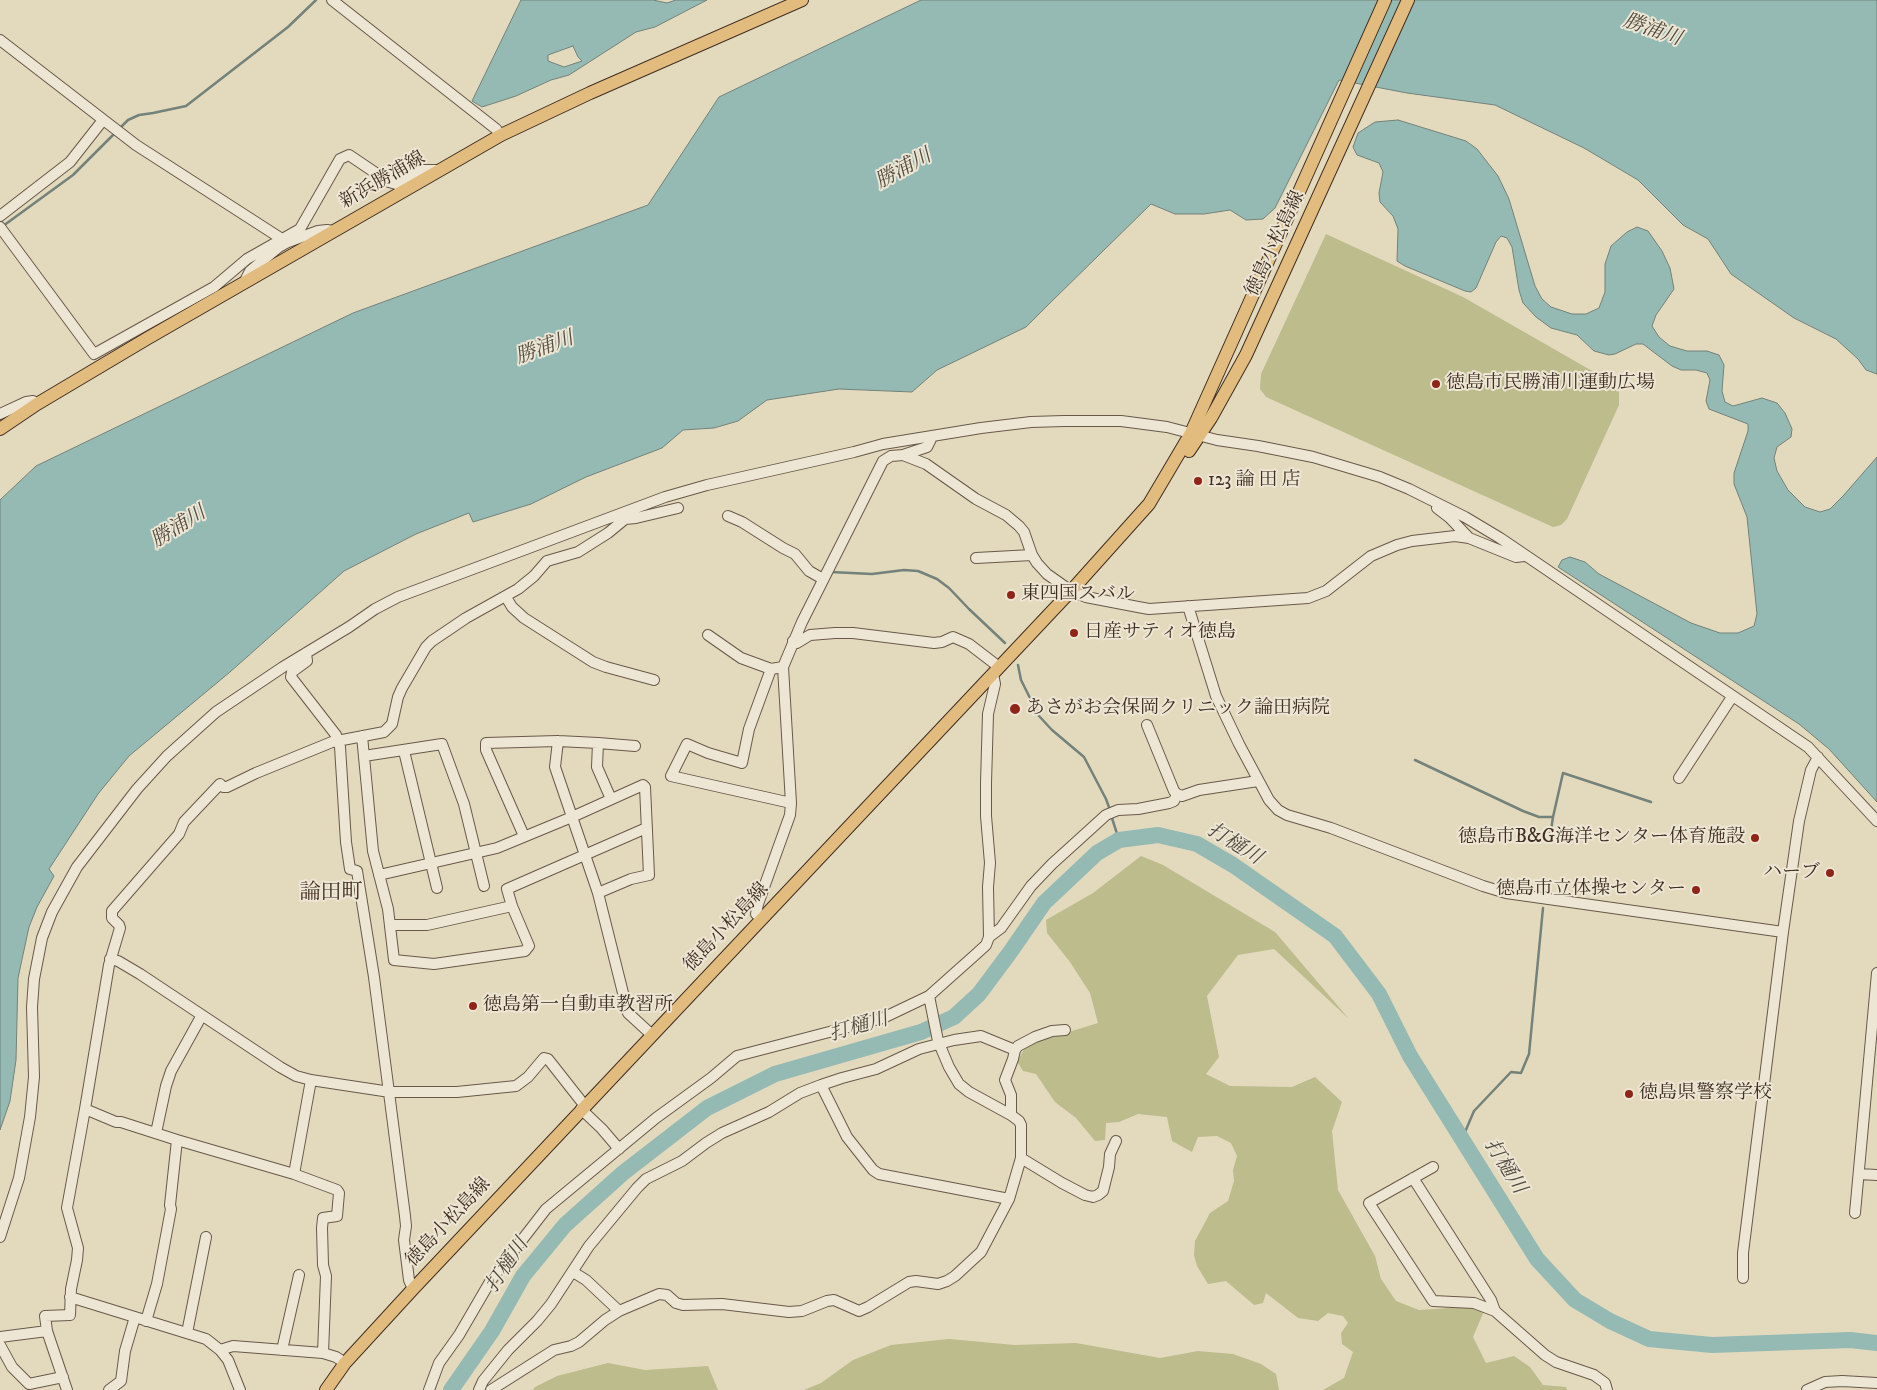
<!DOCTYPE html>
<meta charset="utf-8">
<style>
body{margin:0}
canvas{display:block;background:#e3d9bd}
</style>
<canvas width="1877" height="1390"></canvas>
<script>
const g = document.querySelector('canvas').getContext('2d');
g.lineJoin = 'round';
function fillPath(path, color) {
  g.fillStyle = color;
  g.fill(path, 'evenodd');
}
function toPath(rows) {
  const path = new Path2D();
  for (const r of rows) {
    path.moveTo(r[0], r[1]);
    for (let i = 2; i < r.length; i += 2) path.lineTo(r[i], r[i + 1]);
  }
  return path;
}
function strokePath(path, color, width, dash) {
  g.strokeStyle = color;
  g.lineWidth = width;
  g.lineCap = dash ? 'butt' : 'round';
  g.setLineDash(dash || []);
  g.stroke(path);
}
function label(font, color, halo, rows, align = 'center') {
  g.font = font + ' "IM FELL DW Pica","Noto Serif JP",serif';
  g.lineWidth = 4;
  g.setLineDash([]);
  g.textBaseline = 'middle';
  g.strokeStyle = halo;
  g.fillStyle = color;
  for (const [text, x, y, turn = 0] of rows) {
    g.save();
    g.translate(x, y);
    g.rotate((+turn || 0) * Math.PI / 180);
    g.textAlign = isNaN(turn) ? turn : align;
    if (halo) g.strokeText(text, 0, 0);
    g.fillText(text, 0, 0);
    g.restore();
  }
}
const green = toPath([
 [1326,234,1463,297,1608,380,1619,390,1619,405,1567,519,1561,525,1553,527,1266,397,1260,389,1261,374],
 [1141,856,1163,865,1275,932,1349,1019,1274,949,1238,955,1207,996,1219,1057,1206,1074,1230,1086,1292,1087,1315,1077,1342,1102,1332,1131,1338,1190,1375,1256,1381,1279,1396,1301,1419,1310,1464,1307,1484,1311,1473,1337,1486,1363,1514,1356,1530,1367,1543,1385,1566,1387,1567,1390,1323,1390,1344,1378,1353,1352,1342,1344,1341,1333,1348,1323,1343,1316,1328,1313,1318,1321,1298,1318,1266,1293,1263,1303,1254,1305,1226,1281,1208,1284,1197,1266,1194,1255,1195,1241,1210,1213,1228,1201,1234,1181,1233,1170,1237,1156,1231,1143,1217,1136,1198,1137,1192,1152,1172,1141,1167,1117,1138,1114,1119,1122,1106,1123,1105,1140,1095,1141,1076,1118,1055,1102,1036,1074,1023,1071,1017,1061,1027,1045,1098,1023,1090,993,1070,962,1047,933,1046,920,1093,893],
 [949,1339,1015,1345,1076,1343,1160,1358,1198,1351,1233,1354,1261,1364,1276,1374,1279,1390,804,1390,821,1383,853,1360,891,1345],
 [608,1363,645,1370,708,1366,718,1390,533,1390,535,1387,557,1376]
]);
const water = toPath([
 [521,0,653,0,667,3,676,0,707,0,655,27,636,32,569,75,551,80,516,96,482,107,472,101,521,0],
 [573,46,578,57,582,61,564,67,548,61,548,55,573,46],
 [921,0,1877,0,1877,374,1866,370,1858,359,1836,339,1794,318,1731,274,1708,239,1683,225,1638,180,1584,148,1495,105,1407,93,1339,80,1275,208,1263,219,1246,220,1230,210,1204,214,1175,214,1151,204,1050,303,1026,327,937,370,912,392,839,389,767,400,738,421,714,428,683,430,662,448,586,477,531,504,473,522,469,513,416,534,344,571,230,672,129,756,98,794,49,869,54,876,37,907,29,927,18,978,16,1060,10,1101,0,1130,0,500,36,466,353,313,648,205,719,97,921,0],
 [1398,120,1466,141,1477,149,1498,176,1509,199,1535,286,1542,299,1551,307,1572,314,1586,314,1599,308,1605,292,1605,264,1611,246,1627,232,1637,227,1648,231,1662,251,1670,268,1674,289,1656,315,1652,326,1659,337,1670,346,1687,351,1707,351,1719,355,1724,365,1722,391,1725,402,1733,406,1762,398,1777,403,1785,413,1792,429,1791,437,1777,447,1774,458,1777,471,1788,490,1805,507,1820,512,1830,509,1843,496,1877,457,1877,802,1829,749,1799,724,1558,567,1562,560,1570,557,1585,562,1599,574,1691,623,1720,633,1738,633,1754,626,1757,614,1747,517,1734,484,1734,473,1748,431,1748,424,1709,409,1706,401,1710,380,1707,373,1696,370,1681,370,1672,366,1643,344,1636,344,1615,354,1609,355,1594,351,1577,335,1551,328,1536,317,1523,303,1519,290,1512,247,1507,238,1501,236,1496,242,1476,288,1471,292,1465,291,1405,266,1397,261,1398,229,1393,216,1380,202,1379,193,1383,172,1379,163,1357,155,1353,147,1358,133,1375,122,1398,120]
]);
const stream = toPath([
 [120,128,128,120,139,115,153,113,186,106,288,27,316,0],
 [3,226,73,175,116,132],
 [831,572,872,574,904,570,918,571,937,579,949,588,969,609,1005,643],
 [1018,665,1021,680,1039,716,1052,730,1084,757,1106,799,1110,810],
 [1415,760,1523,811,1539,817,1553,817],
 [1111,815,1119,840],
 [1550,837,1553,817,1563,773,1651,802],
 [1462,1139,1474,1111,1511,1072,1521,1073,1529,1054,1543,908]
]);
const river = toPath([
 [451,1390,492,1331,523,1276,565,1225,623,1173,707,1108,775,1074,921,1032,954,1017,979,994,1011,951,1044,903,1097,853,1119,840,1158,835,1197,844,1233,865,1335,936,1379,994,1410,1056,1537,1259,1575,1300,1610,1321,1649,1339,1712,1345,1850,1340,1877,1343]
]);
const minor = toPath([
 [332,0,496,129,501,135],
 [0,40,136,145,285,241],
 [0,216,70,162,103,120],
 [0,227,94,354,214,287,247,259,300,229,340,159,349,155,389,182,396,184,422,170,438,170],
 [244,283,250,271,279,247,288,242,318,231,327,230,333,231],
 [0,414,26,402,33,401,37,404],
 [903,455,926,464,976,499,1006,515,1019,526,1024,532,1032,555,1037,563,1047,574,1071,591,1086,597,1138,607,1149,609,1308,598,1326,591,1371,556,1397,545,1412,541,1455,536,1469,538,1516,557,1524,556],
 [1437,508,1450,518,1469,538],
 [728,516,742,522,783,548,795,554,809,571,823,579],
 [976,558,1032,555],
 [506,597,512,607,524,618,593,662,606,667,654,680],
 [1188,606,1216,696,1239,744,1269,800,1278,810,1287,815,1331,828,1483,886,1506,893,1783,932],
 [708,635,741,658,771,669,749,729,742,763,708,753,687,744,671,776,791,803],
 [793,641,797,643,810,635,835,633,853,633,934,643,942,642,953,637,969,644,999,667],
 [306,653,307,661,292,672,291,677,336,735,340,747,346,842,350,869,357,871,374,977,405,1216,406,1226,404,1240,409,1280,413,1289],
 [771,669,783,667,802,622,883,461,891,456,903,455,927,447,932,437],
 [1147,725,1174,791,1177,794,1182,796,1199,790,1258,781],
 [362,736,373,851,388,909,394,960,434,964,525,951,529,946,512,906,507,889,644,829,647,830],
 [558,741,555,767,598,893],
 [404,751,437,888],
 [364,756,442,744,464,804,484,886],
 [1679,778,1732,697],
 [611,799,597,767,598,743,635,746],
 [524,836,486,750,486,743,558,741,598,743],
 [379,875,497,848,572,817,643,785,645,787,649,875,631,879,598,893,628,1013,652,1035],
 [762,918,756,914,758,904,790,815,791,803,783,667],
 [390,925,427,925,512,906],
 [989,937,1001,928,1031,886,1052,864,1106,815,1118,810,1138,809,1169,803,1174,801,1177,794],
 [110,959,118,961,140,974,280,1067,296,1076,311,1080],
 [581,1109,602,1129,619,1149],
 [1011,1115,1011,1095,1005,1080,1013,1059,1015,1050,1018,1046,1035,1037,1052,1031,1065,1030],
 [156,1133,166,1086,171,1071,202,1015],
 [177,1140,294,1174],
 [1021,1158,1062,1183,1085,1195,1093,1197,1098,1195,1103,1191,1109,1167,1110,1154,1116,1141],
 [1433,1167,1369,1203,1433,1301,1474,1303,1495,1311],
 [1859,1174,1877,1175],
 [1413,1178,1491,1300,1495,1311,1545,1355,1556,1362,1594,1375,1605,1383,1607,1390],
 [1009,1199,879,1174,873,1170,847,1137,821,1085,842,1078,876,1069,919,1049,954,1040,981,1036,1015,1050],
 [1855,1213,1877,973],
 [0,1237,19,1178,30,1117,34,1077,32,1007,34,979,42,938,52,912,77,867,137,789,167,756,216,712,283,667,349,627,375,609,398,597,665,497,707,485,854,452,883,444,981,428,1031,422,1064,421,1121,421,1167,427,1217,440,1258,446,1313,457,1380,477,1409,489,1465,517,1500,538,1808,747,1877,821],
 [573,1272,586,1280,619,1311,659,1294,667,1295,676,1303,683,1305,722,1304,789,1312,802,1311,827,1301,834,1300,859,1311,868,1307,909,1282,916,1281,938,1284,947,1281,955,1276,981,1252,1009,1199,1021,1158,1021,1125,1019,1121,1011,1115,969,1092,959,1084,949,1067,938,1041,929,996,975,955,986,945,989,937,988,887,990,863,986,816,986,783,988,714,995,684,993,674],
 [1743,1278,1743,1253,1783,932,1799,821,1811,770,1818,757],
 [70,1297,206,1339,220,1350,228,1360,240,1390],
 [146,1321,157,1284,171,1209,170,1205,177,1140,121,1122,116,1122,85,1109,109,965,120,928,119,925,112,918,112,911,179,834,184,822,220,784,223,787,227,787,256,773,332,742,384,732,392,724,398,697,402,688,426,647,432,641,466,618,518,589,534,576,547,561,578,552,608,533,625,519,636,518,678,508],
 [187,1333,206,1237],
 [0,1337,47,1331],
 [0,1345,12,1367,29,1384,63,1377],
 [220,1350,233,1346,323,1353,336,1357,345,1363],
 [282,1350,299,1275],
 [323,1353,326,1276,323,1265,322,1228,323,1218,337,1216,339,1193,337,1190,294,1174,311,1080,390,1092,457,1092,516,1086,528,1077,544,1058,548,1059,585,1106],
 [67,1390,47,1331,45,1316,70,1315,71,1289,77,1260,78,1248,67,1208,85,1109],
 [109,1390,121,1381,125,1351,135,1317],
 [429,1390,439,1363,459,1335,491,1280,546,1209,656,1118,711,1078,737,1056,883,1018,929,996],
 [479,1390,483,1381,508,1350,537,1321,551,1304,589,1246,637,1188,646,1179,682,1161,706,1143,722,1133,769,1112,800,1093,821,1085],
 [491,1390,554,1350,571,1346,579,1342,605,1320,619,1311],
 [1807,1390,1825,1382,1842,1381,1877,1383]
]);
const major = toPath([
 [0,429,37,404,148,338,501,135,590,93,802,0],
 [1189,451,1211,418,1246,355,1408,0],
 [326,1390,345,1363,413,1289,1071,591,1149,504,1191,433,1385,0]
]);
const markers = [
 [1436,384,5,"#8f2418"],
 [1198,481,5,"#8f2418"],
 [1011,595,5,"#8f2418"],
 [1074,633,5,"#8f2418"],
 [1015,709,6,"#8f2418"],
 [1755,838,5,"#8f2418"],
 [1830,873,5,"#8f2418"],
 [1696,890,5,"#8f2418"],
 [473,1006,5,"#8f2418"],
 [1629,1094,5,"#8f2418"]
];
const streetNames = [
 ["新浜勝浦線",383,181,-30],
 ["徳島小松島線",1276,244,-65],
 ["徳島小松島線",727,928,-47],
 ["徳島小松島線",449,1223,-47]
];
const poiNames = [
 ["徳島市民勝浦川運動広場",1446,384],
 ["123 論 田 店",1208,481],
 ["東四国スバル",1021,595],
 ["日産サティオ徳島",1084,633],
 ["あさがお会保岡クリニック論田病院",1026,709],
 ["徳島市B&G海洋センター体育施設",1745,838,"right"],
 ["ハーブ",1820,873,"right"],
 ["徳島市立体操センター",1686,890,"right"],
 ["徳島第一自動車教習所",483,1006],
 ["徳島県警察学校",1639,1094]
];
const waterNames = [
 ["勝浦川",1652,31,19],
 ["勝浦川",904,170,-29],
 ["勝浦川",545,349,-20],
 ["勝浦川",179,528,-32],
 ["打樋川",1234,845,32],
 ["打樋川",859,1028,-16],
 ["打樋川",1504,1167,58],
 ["打樋川",508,1266,-56]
];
const quarterNames = [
 ["論田町",331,894]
];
fillPath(green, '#bcbc8c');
fillPath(water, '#95bab4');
strokePath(water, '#73827a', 1);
strokePath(stream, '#73827a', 2.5);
strokePath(river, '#95bab4', 16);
strokePath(minor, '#695949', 12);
strokePath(major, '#402e22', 14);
strokePath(minor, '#ede6d4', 10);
strokePath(major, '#e2bc7e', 12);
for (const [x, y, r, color] of markers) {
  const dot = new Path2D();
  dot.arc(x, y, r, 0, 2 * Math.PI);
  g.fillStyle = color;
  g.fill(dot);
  strokePath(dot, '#ede6d4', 2);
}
label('19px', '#402e22', '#ede6d4', streetNames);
label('19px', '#402e22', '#ede6d4', poiNames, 'left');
label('italic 20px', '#514a3f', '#ede6d4', waterNames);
label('21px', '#402e22', '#ede6d4', quarterNames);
</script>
